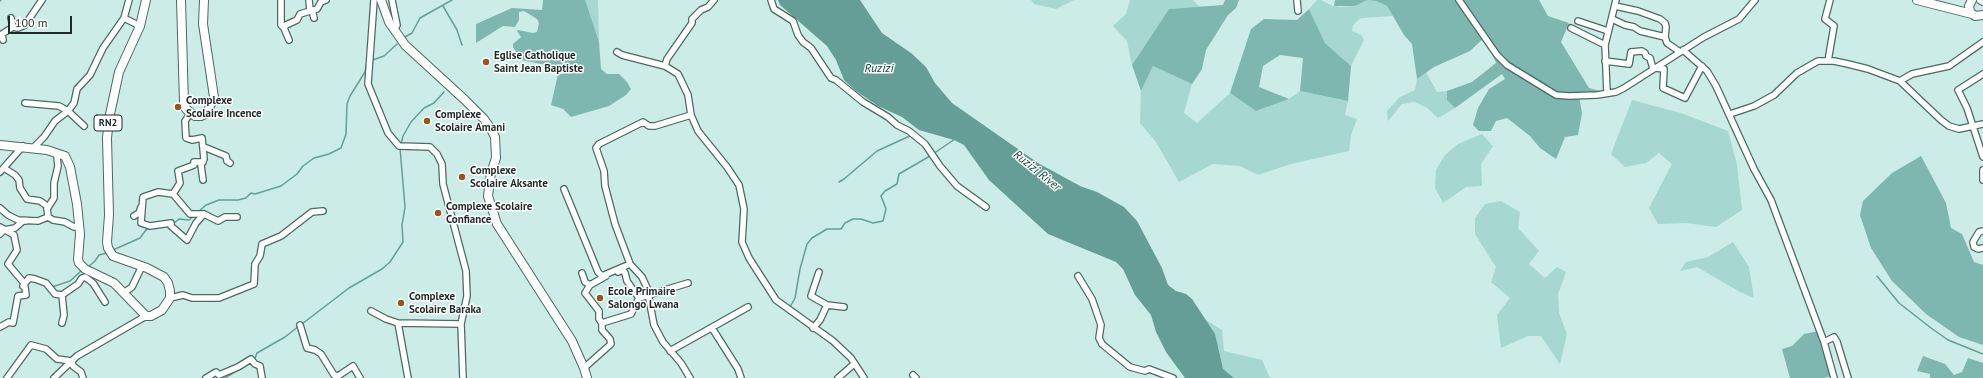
<!DOCTYPE html>
<style>
body{margin:0}
#map{position:relative;width:1983px;height:378px;overflow:hidden;background:#ccece8;font-family:"PT Sans",sans-serif}
canvas{display:block}
.scale{position:absolute;left:8px;top:16px;width:64px;height:18px;box-sizing:border-box;border:2px solid #1e2a28;border-top:0;padding-left:5px;font-size:12px;line-height:14px;white-space:nowrap;color:#1e2a28;-webkit-text-stroke:3px #fff;paint-order:stroke}
</style>
<div id="map">
<canvas width="1983" height="378"></canvas>
<div class="scale">100 m</div>
</div>
<script>
const g = document.querySelector('canvas').getContext('2d');
g.lineJoin = 'round';
function fillPath(path, color) {
  g.fillStyle = color;
  g.fill(path, 'evenodd');
}
function toPath(rows) {
  const path = new Path2D();
  for (const r of rows) {
    path.moveTo(r[0], r[1]);
    for (let i = 2; i < r.length; i += 2) path.lineTo(r[i], r[i + 1]);
  }
  return path;
}
function strokePath(path, color, width, dash) {
  g.strokeStyle = color;
  g.lineWidth = width;
  g.lineCap = dash ? 'butt' : 'round';
  g.setLineDash(dash || []);
  g.stroke(path);
}
function label(font, color, halo, rows, align = 'center') {
  g.font = font + ' "PT Sans",sans-serif';
  g.lineWidth = 3;
  g.setLineDash([]);
  g.textBaseline = 'middle';
  g.strokeStyle = halo;
  g.fillStyle = color;
  for (const [text, x, y, turn = 0] of rows) {
    g.save();
    g.translate(x, y);
    g.rotate((+turn || 0) * Math.PI / 180);
    g.textAlign = isNaN(turn) ? turn : align;
    if (halo) g.strokeText(text, 0, 0);
    g.fillText(text, 0, 0);
    g.restore();
  }
}
const green = toPath([
 [585,0,598,0,599,42,586,6],
 [1031,0,1074,0,1056,9,1034,4],
 [1130,0,1193,0,1200,7,1169,9,1132,65,1127,41,1113,26,1126,14],
 [1317,0,1321,0,1333,6,1341,7,1355,6,1367,0,1376,1,1387,6,1393,16,1361,18,1353,25,1352,31,1361,35,1364,40,1351,66,1325,43,1309,9],
 [1153,66,1192,84,1184,113,1197,123,1230,93,1256,111,1289,99,1300,91,1348,101,1345,115,1357,119,1351,135,1349,151,1291,164,1258,175,1240,166,1213,164,1179,182,1156,142,1140,123,1141,91],
 [1426,72,1437,92,1447,91,1448,100,1455,108,1438,118,1426,107,1414,102,1402,104,1388,121,1387,111,1400,97,1415,90,1417,79],
 [1632,100,1681,113,1728,131,1737,165,1742,210,1716,227,1686,223,1658,224,1649,208,1672,164,1659,153,1646,163,1625,167,1611,154],
 [1482,134,1493,146,1481,164,1482,186,1466,187,1443,203,1435,188,1436,170,1445,155,1458,144],
 [1501,201,1520,212,1518,228,1539,251,1529,264,1545,278,1557,267,1566,272,1558,294,1559,313,1567,334,1560,364,1541,336,1528,336,1501,348,1497,315,1510,298,1491,282,1496,267,1475,234,1475,218,1485,204],
 [1733,242,1749,267,1754,298,1740,292,1697,267,1680,271,1686,262,1708,257],
 [1206,320,1222,330,1224,351,1262,360,1270,378,1234,378,1223,369]
]);
const forest = toPath([
 [543,0,585,0,599,42,601,69,607,74,619,74,627,82,631,89,626,95,609,106,571,117,563,109,551,105,558,74,563,74,564,70,562,68,521,60,513,47,513,44,521,37,517,31,518,30,533,33,537,32,539,23,537,19,524,11,519,12,519,20,515,27,503,26,476,43,476,24,512,8,542,10],
 [1225,0,1239,0,1236,8,1228,15,1206,50,1202,69,1192,84,1153,66,1141,91,1132,65,1169,9,1223,5],
 [1335,0,1539,0,1548,16,1569,23,1561,42,1589,88,1607,93,1579,96,1582,113,1578,135,1565,137,1556,159,1540,148,1530,136,1507,118,1496,121,1491,131,1479,131,1473,125,1478,108,1489,89,1505,79,1502,74,1455,108,1447,100,1447,91,1472,82,1496,63,1485,37,1470,51,1434,67,1417,79,1412,44,1404,35,1387,6,1376,1,1367,0,1355,6,1334,6],
 [1309,9,1325,43,1351,66,1348,101,1300,91,1303,58,1280,55,1263,66,1259,87,1289,99,1256,111,1230,93,1251,29,1264,19,1297,20],
 [1921,156,1946,203,1951,228,1962,234,1974,262,1983,265,1983,345,1959,337,1926,314,1892,281,1871,248,1860,215,1863,201,1892,173],
 [1819,331,1835,375,1824,378,1790,378,1782,349,1792,346,1804,334],
 [1923,356,1945,364,1954,375,1962,372,1968,358,1983,363,1983,378,1930,378,1930,374,1917,371]
]);
const water = toPath([
 [778,0,860,0,882,33,911,53,926,67,935,83,952,103,1038,163,1080,186,1097,192,1124,207,1137,221,1162,268,1168,285,1176,291,1186,294,1192,299,1215,334,1223,369,1234,378,1185,378,1166,352,1156,332,1151,315,1135,295,1123,269,1116,262,1048,234,989,180,964,145,954,140,919,130,902,117,878,106,856,91,844,80,836,60,827,46,780,5]
]);
const stream = toPath([
 [0,1,1,0],
 [443,6,457,30,462,45],
 [405,37,412,33,420,18,452,0],
 [370,61,384,56,397,44],
 [401,144,403,136,411,122,424,108,434,103,444,92],
 [933,154,955,139],
 [839,182,844,179,877,151,912,135],
 [198,212,206,205,219,200,238,200,246,198,251,193,255,194,281,186,297,174,303,166,314,158,329,154,341,148,346,134,347,104,350,96,365,72,367,62],
 [173,224,179,219,189,220,194,216],
 [154,228,168,226],
 [113,250,140,238,146,230,150,228],
 [88,267,95,261,99,255,107,253],
 [1877,276,1899,303,1931,328,1948,340,1983,354],
 [52,287,70,281,81,271],
 [790,307,795,298,800,269,807,244,812,238,827,229,841,229,845,223,853,219,861,219,873,223,883,221,886,209,881,196,885,191,897,184,899,174,930,156],
 [302,324,349,288,382,269,390,262,403,242,402,225,405,207,400,148],
 [254,361,257,353,285,337,299,326],
 [225,378,238,370]
]);
const minor = toPath([
 [281,0,281,25,284,28],
 [309,0,310,11],
 [374,0,368,84,388,133,399,146,430,147,437,154,442,164,443,184,466,271,467,296,461,324,463,378],
 [392,0,397,25,394,30],
 [771,0,774,9,793,21,798,35,803,42,811,48,831,78,836,80,863,102,888,117,897,125,909,131,925,144,940,166,957,186,986,207],
 [1297,0,1298,11],
 [1459,0,1497,55,1507,65,1556,95,1569,96,1597,95,1616,92,1624,88,1704,37,1739,19,1755,0],
 [1615,6,1638,11,1660,19,1665,23,1666,27,1665,37],
 [312,10,314,18],
 [124,18,140,26],
 [1612,19,1625,25,1634,27,1640,31,1665,37,1667,43,1680,52],
 [1578,21,1608,31],
 [13,27,18,28,25,25,42,0],
 [1571,28,1605,45],
 [3,40,2,34,13,27,11,18],
 [289,40,284,28,286,25,297,20,300,14,317,9,321,2,326,0],
 [1683,50,1707,71,1716,86,1754,169,1771,200,1824,342,1834,378],
 [617,52,622,55,665,66,678,74,688,95,691,115,698,131,727,167,739,185,744,209,742,242,749,258,776,300,833,341,851,358,864,378],
 [1605,61,1629,64,1631,52,1642,51,1645,53,1646,56,1650,58,1653,69],
 [1828,61,1834,26,1825,19,1830,0],
 [665,66,667,59,692,23,692,19,701,10,708,7,714,0],
 [1655,68,1664,69,1663,88,1685,98,1702,66],
 [1983,74,1958,90,1967,108,1983,157],
 [1900,81,1941,120,1949,126,1959,129,1983,124],
 [1607,93,1605,45,1616,0],
 [25,103,59,106,68,111,84,126],
 [190,114,185,121,186,138,192,140,202,138,204,159,201,165,203,180],
 [1730,114,1754,106,1774,95,1797,73,1818,61,1834,61,1848,64,1868,69,1900,81,1912,74,1949,66,1983,42],
 [204,147,226,156,227,161,230,163],
 [33,148,44,137,55,121,68,111,74,103,77,89,90,75,103,48,124,18,129,0],
 [1983,170,1983,180],
 [0,172,23,146],
 [564,189,598,272,602,276,630,264],
 [173,194,158,192,143,197,141,223,150,226,171,223,171,226,187,240,196,223,204,214],
 [173,194,190,214,204,214,218,221,225,217,237,217],
 [173,194,180,183,178,171,194,165,194,162,203,162],
 [0,208,8,215,18,220,38,221,48,217,47,206,40,201,27,199,20,188,19,180,15,175,4,168],
 [47,209,54,198,54,183,58,166,57,157,60,154],
 [134,216,139,213,141,207],
 [48,217,53,220,65,222,74,227,77,226,79,230],
 [0,227,14,235,17,250,8,264,24,283],
 [1983,231,1979,232,1973,242,1974,247,1978,249,1983,248],
 [0,234,4,230,15,228,23,221,26,221],
 [618,272,623,270,625,273,627,281,639,298],
 [819,272,811,296,827,305,844,307],
 [582,273,585,282,590,285,606,276],
 [1078,276,1092,299,1101,325,1099,338,1102,344,1130,367,1145,371,1149,369,1173,378],
 [590,285,585,293,599,311,599,319,602,323],
 [125,292,132,287,142,266],
 [170,298,183,295,192,298,219,298,254,284,255,264,260,256,262,244,281,236,312,212,323,211],
 [371,311,386,319,398,323,461,324],
 [62,323,64,315,62,295,78,284,82,278,85,277,93,283,105,302],
 [398,323,408,378],
 [300,325,307,348,315,350,321,354,334,375,338,376,353,366,360,378],
 [0,327,9,322,13,323,18,296,26,295,25,287,23,286,29,278,35,279,46,283,55,294,62,295],
 [712,328,738,369,741,378],
 [813,328,820,320,827,305],
 [1824,342,1834,337,1837,342,1848,378],
 [670,351,748,307],
 [584,368,611,344,610,339,602,330,602,323,631,314,639,298,688,283],
 [913,375,916,378],
 [7,378,31,345,46,349,57,359,72,361,73,366,81,372,83,378],
 [54,378,77,356,146,316],
 [206,378,216,372,219,375,238,367,251,359,255,364,260,366,262,378],
 [690,378,681,363,663,342,654,325,647,288,642,277,630,264,615,224,605,186,604,171,596,148,599,144,643,122,649,126,655,126,691,115],
 [838,378,854,364]
]);
const highway = toPath([
 [181,0,184,103,186,109,195,116,201,116,207,113,214,97,203,24,204,0],
 [381,0,389,22,405,45,465,100,484,119,491,129,495,137,496,158,491,173,488,196,497,224,572,341,584,368,587,378],
 [1917,0,1972,14],
 [1972,0,1969,6,1970,12,1975,16,1983,15],
 [1981,0,1983,1],
 [0,145,47,150,65,156,70,167,77,204,80,234,78,259,79,263,85,269,114,283,146,316,151,316,162,310,170,298,170,291,168,283,164,277,147,268,113,256,108,248,107,242,109,215,107,138,109,119,119,72,140,26,146,0]
]);
const markers = [
 [486,62,4,"#975424"],
 [178,107,4,"#975424"],
 [427,121,4,"#975424"],
 [462,177,4,"#975424"],
 [438,213,4,"#975424"],
 [600,298,4,"#975424"],
 [401,303,4,"#975424"]
];
const shields = [
 [108,123,28]
];
const shieldNames = [
 ["RN2",108,123]
];
const poiNames = [
 ["Eglise Catholique",494,56],
 ["Saint Jean Baptiste",494,69],
 ["Complexe",186,101],
 ["Scolaire Incence",186,114],
 ["Complexe",435,115],
 ["Scolaire Amani",435,128],
 ["Complexe",470,171],
 ["Scolaire Aksante",470,184],
 ["Complexe Scolaire",446,207],
 ["Confiance",446,220],
 ["Ecole Primaire",608,292],
 ["Salongo Lwana",608,305],
 ["Complexe",409,297],
 ["Scolaire Baraka",409,310]
];
const waterNames = [
 ["Ruzizi",879,69],
 ["Ruzizi River",1037,171,39]
];
fillPath(green, '#a6d7d1');
fillPath(forest, '#7db7b0');
fillPath(water, '#649e97');
strokePath(stream, '#649e97', 1.5);
strokePath(minor, '#4c6965', 8);
strokePath(highway, '#4c6965', 10);
strokePath(minor, '#fff', 5.5);
strokePath(highway, '#fff', 8);
for (const [x, y, r, color] of markers) {
  const dot = new Path2D();
  dot.arc(x, y, r, 0, 2 * Math.PI);
  g.fillStyle = color;
  g.fill(dot);
  strokePath(dot, '#fff', 1.5);
}
for (const [x, y, w] of shields) {
  const box = new Path2D();
  box.roundRect(x - w / 2, y - 8, w, 16, 3);
  g.fillStyle = '#fff';
  g.fill(box);
  strokePath(box, '#1e2a28', 1);
}
label('bold 10px', '#1e2a28', null, shieldNames);
label('bold 11px', '#1e2a28', '#fff', poiNames, 'left');
label('italic 12px', '#063f3a', '#fff', waterNames);
</script>
